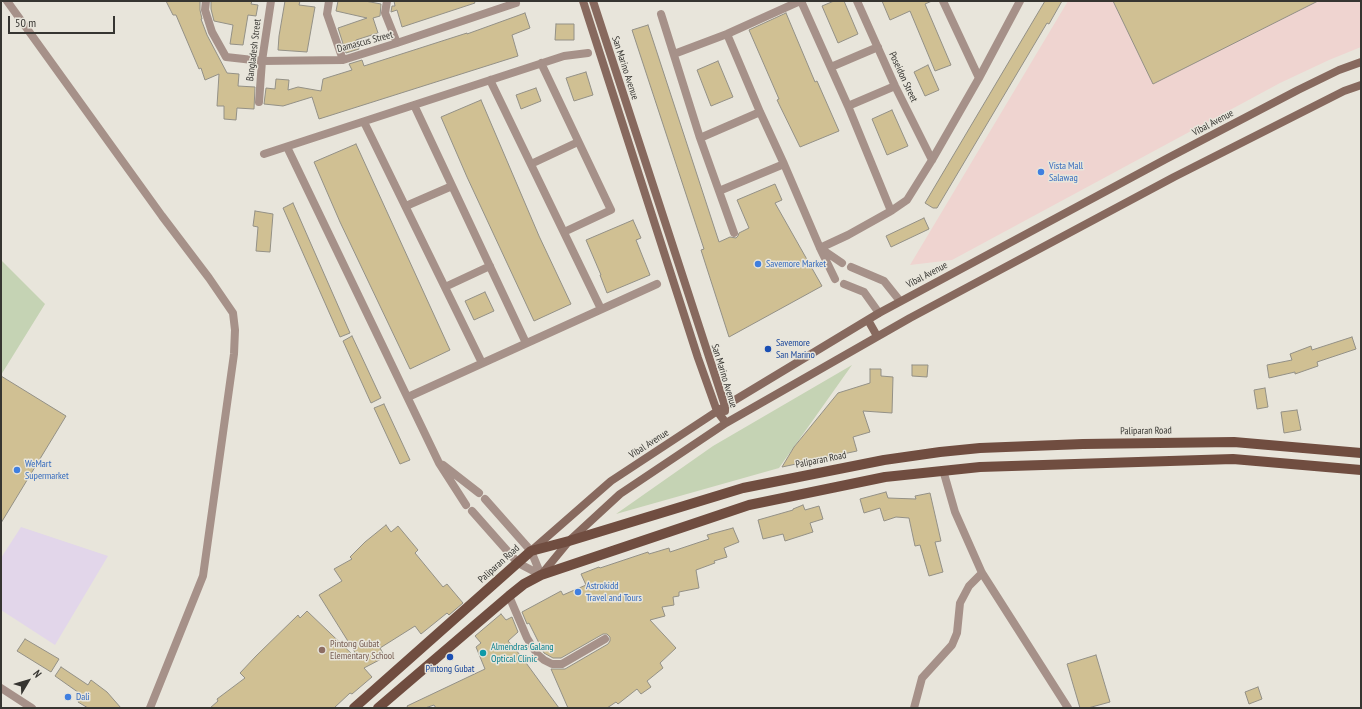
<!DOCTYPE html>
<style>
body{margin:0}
#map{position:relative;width:1362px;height:709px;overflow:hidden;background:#e8e5db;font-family:"PT Sans Narrow",sans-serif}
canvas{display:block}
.frame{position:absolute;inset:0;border:2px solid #363531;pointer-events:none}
.north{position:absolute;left:8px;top:661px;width:40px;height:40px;-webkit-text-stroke:3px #e8e5db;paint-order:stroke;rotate:52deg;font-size:11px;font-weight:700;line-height:16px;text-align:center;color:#363531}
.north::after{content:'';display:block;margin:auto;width:14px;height:18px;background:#363531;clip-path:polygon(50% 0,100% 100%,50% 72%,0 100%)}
.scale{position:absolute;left:8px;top:16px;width:107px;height:18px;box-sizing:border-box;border:2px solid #363531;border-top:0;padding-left:5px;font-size:12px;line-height:14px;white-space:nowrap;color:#363531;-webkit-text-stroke:3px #e8e5db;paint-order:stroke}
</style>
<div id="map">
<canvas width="1362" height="709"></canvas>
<div class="frame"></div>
<div class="north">N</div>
<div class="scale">50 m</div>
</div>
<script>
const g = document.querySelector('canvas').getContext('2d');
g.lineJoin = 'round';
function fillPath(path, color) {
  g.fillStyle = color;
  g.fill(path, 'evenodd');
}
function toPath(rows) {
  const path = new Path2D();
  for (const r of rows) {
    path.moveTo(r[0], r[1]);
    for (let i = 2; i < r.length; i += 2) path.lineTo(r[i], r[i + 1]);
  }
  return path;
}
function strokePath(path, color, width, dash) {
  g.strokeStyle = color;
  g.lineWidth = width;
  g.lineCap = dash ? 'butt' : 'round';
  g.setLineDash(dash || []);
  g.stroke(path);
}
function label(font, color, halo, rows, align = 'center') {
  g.font = font + ' "PT Sans Narrow",sans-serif';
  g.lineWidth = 3;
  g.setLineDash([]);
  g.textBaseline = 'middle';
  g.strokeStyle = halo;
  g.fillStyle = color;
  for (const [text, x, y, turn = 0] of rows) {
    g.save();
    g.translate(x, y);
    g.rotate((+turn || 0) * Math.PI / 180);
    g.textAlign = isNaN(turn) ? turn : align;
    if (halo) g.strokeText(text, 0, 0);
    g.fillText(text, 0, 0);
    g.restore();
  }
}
const commercial = toPath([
 [1068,1,1361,1,1361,47,1329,60,1280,83,952,260,910,265]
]);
const industrial = toPath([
 [21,527,108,556,55,645,1,610,1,558]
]);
const green = toPath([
 [1,260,45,304,1,375],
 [852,365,779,468,616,514,713,446]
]);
const building = toPath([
 [166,1,200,1,200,10,202,19,201,19,207,35,227,73,239,74,238,86,255,87,254,109,237,108,236,120,224,119,224,106,217,106,219,74,205,80,201,68,199,69,176,15,173,15,166,1],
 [211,1,252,1,251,4,258,5,256,16,248,15,243,45,230,44,233,25,214,21,211,9,211,1],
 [285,1,300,1,299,5,315,7,307,52,278,50,279,36,285,1],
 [338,1,365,1,381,4,380,16,373,18,378,33,356,40,359,49,346,53,338,28,367,18,336,11,338,1],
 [394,1,474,1,475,3,402,27,397,10,391,12,392,6,395,6,394,1],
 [834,1,844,1,858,34,838,43,822,6,834,1],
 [882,1,932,1,925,4,951,65,935,71,910,11,890,20,882,1],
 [1045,1,1062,1,1049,24,1047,23,937,208,933,208,925,203,1045,1],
 [1113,1,1318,1,1153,84,1113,1],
 [525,13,530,28,512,35,518,56,319,119,312,97,283,106,264,104,266,88,275,89,276,79,289,80,288,90,298,87,321,91,323,79,352,70,349,64,362,60,364,66,467,33,467,34,525,13],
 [786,13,815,82,817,81,839,131,800,147,777,100,779,99,749,30,786,13],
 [556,24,574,24,574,40,555,40,556,24],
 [648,25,719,242,730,237,736,238,738,236,739,233,749,228,737,200,775,184,782,200,775,203,822,286,729,337,701,250,704,249,632,30,648,25],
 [718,61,733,97,711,106,697,70,718,61],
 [928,65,939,90,925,96,914,72,928,65],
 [586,72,593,95,574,101,566,78,586,72],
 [536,88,541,101,521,109,516,95,536,88],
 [481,100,539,236,571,304,534,321,467,177,441,117,481,100],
 [892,110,908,146,887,155,872,119,892,110],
 [356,144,450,350,410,369,340,222,314,162,356,144],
 [293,203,350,333,340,337,283,208,293,203],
 [255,211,273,214,270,252,256,251,258,227,253,226,255,211],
 [924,218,929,229,891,247,886,236,924,218],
 [633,220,641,238,636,240,650,275,607,293,600,275,601,275,586,240,633,220],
 [485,292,494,311,474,320,465,301,485,292],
 [352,336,381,398,371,403,343,341,352,336],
 [1352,337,1356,349,1317,362,1318,366,1295,374,1295,372,1269,378,1267,365,1292,360,1290,354,1311,346,1312,350,1352,337],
 [912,365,928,365,927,377,912,376,912,365],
 [870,369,881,369,881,376,893,377,892,413,863,411,870,432,853,437,857,451,782,467,794,447,838,393,870,383,870,369],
 [1,376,66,416,1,523,1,376],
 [1265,388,1268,407,1257,409,1254,390,1265,388],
 [384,404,410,460,400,464,374,408,384,404],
 [1297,410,1301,430,1284,433,1281,412,1297,410],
 [886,492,888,498,916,499,915,496,930,493,941,541,935,542,943,572,929,576,920,545,915,546,909,518,896,517,884,521,880,508,864,513,860,499,886,492],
 [803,505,805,510,819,506,823,519,810,523,813,532,785,541,783,534,763,539,758,520,793,510,793,509,803,505],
 [386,525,391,532,398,526,418,550,415,553,443,587,447,584,463,603,449,615,447,613,421,634,415,626,380,648,385,657,364,668,372,677,352,694,350,693,334,708,210,708,218,701,217,699,245,678,240,673,256,656,298,615,300,618,307,611,354,656,356,654,319,595,342,581,334,569,352,559,350,557,365,542,386,525],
 [733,528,739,542,724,548,727,557,714,561,715,563,696,570,699,588,679,592,679,596,673,597,674,605,662,607,665,616,650,620,676,648,660,663,663,668,647,681,651,687,641,694,637,689,618,704,616,702,607,708,568,708,551,669,565,669,608,644,610,641,610,637,607,634,603,634,561,658,553,658,544,653,529,623,527,624,522,612,561,591,563,595,586,585,581,574,599,567,600,568,648,552,649,554,669,548,670,552,709,539,707,535,733,528],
 [501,614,506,620,512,617,518,632,508,641,521,656,559,708,436,708,434,705,425,708,408,708,407,706,485,669,476,647,481,643,475,636,501,614],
 [25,639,59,659,51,672,17,651,25,639],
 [1096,655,1110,702,1088,708,1080,708,1067,664,1096,655],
 [61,667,88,685,91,680,107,692,121,708,88,708,78,702,82,695,55,676,61,667],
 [1258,687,1262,699,1249,704,1245,692,1258,687]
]);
const minor = toPath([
 [7,1,162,216,209,278,233,313,235,330,234,354,203,576,150,708],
 [206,1,205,10,212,32,226,57,262,61,343,60,397,43,516,3],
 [329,1,327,14,343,60],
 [387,1,385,13,397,43],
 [801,1,848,106,891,211],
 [857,1,895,86,932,160],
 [943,1,979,78],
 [661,14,700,138,734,233],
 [727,34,760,112,784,164,820,248,835,279],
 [674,54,727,34,800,1],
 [541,63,611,210,564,232],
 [831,67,878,47],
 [490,80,601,309],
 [259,102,262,61,271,1],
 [414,105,526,343],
 [848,106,895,86],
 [364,122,482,363],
 [700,138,760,112],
 [287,147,439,463,466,505],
 [264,154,564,56,588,53],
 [531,164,578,142],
 [719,191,784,164],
 [406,206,452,186],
 [820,248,848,235,891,211,907,200,932,160,979,78,1020,1],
 [820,248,842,263],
 [851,267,884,281,900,301],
 [844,284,864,292,879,313],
 [445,287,490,266],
 [408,397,657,284],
 [443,465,479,493],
 [943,470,955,512,982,573,1068,708],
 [485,499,531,551,541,575],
 [472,511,518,563,541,575],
 [509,596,527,638,537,654,544,660,552,664,562,664,605,639],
 [914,708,922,678,952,645,957,633,960,603,969,586,982,573]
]);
const tertiary = toPath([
 [1,688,32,708]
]);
const secondary = toPath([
 [583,1,698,358,717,411,726,423],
 [593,1,725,406,725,411],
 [868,320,877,336],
 [531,551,611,481,725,406,879,313,1166,159,1298,90,1339,70,1361,62],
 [541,575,569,541,620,494,726,423,910,318,1174,177,1344,91,1361,85]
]);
const primary = toPath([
 [354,708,531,551,569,541,743,488,884,460,940,452,980,448,1083,444,1234,442,1361,453],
 [378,708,509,596,524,584,541,575,749,505,885,477,980,467,1233,459,1361,470]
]);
const markers = [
 [1041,172,4,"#3f7fe0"],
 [758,264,4,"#3f7fe0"],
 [768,349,4,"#1a4fb4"],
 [17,470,4,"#3f7fe0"],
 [578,592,4,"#3f7fe0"],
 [322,650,4,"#8d6e63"],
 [483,653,4,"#0f9aa8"],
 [450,657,4,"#1a4fb4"],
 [68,697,4,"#3f7fe0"]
];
const streetNames = [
 ["Damascus Street",365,42,-15],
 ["Bangladesh Street",254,50,-83],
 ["San Marino Avenue",625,68,72],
 ["Poseidon Street",903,77,65],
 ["Vibal Avenue",1213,123,-28],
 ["Vibal Avenue",927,275,-28],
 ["San Marino Avenue",724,376,73],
 ["Paliparan Road",1146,431,-1],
 ["Vibal Avenue",649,444,-33],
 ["Paliparan Road",821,460,-11],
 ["Paliparan Road",499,564,-42]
];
const shopNames = [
 ["Vista Mall",1049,166],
 ["Salawag",1049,178],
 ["Savemore Market",766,264],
 ["WeMart",25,464],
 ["Supermarket",25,476],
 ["Astrokidd",586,586],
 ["Travel and Tours",586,598],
 ["Dali",76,697]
];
const transitNames = [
 ["Savemore",776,343],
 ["San Marino",776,355],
 ["Pintong Gubat",450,669,"center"]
];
const educationNames = [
 ["Pintong Gubat",330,644],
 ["Elementary School",330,656]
];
const cultureNames = [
 ["Almendras Galang",491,647],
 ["Optical Clinic",491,659]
];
fillPath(commercial, '#efd4d0');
fillPath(industrial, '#e2d6ea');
fillPath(green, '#c5d3b4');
fillPath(building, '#d0c093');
strokePath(building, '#939086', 1);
strokePath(minor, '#a69189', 8);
strokePath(tertiary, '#a69189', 8);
strokePath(secondary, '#87695e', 8);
strokePath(primary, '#704d40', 10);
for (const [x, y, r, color] of markers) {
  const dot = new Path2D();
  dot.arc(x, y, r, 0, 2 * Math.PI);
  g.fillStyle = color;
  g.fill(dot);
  strokePath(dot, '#e8e5db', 1.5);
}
label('10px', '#363531', '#e8e5db', streetNames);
label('10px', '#366cbe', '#e8e5db', shopNames, 'left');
label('10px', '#164399', '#e8e5db', transitNames, 'left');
label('10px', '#785e54', '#e8e5db', educationNames, 'left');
label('10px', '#0d838f', '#e8e5db', cultureNames, 'left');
</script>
